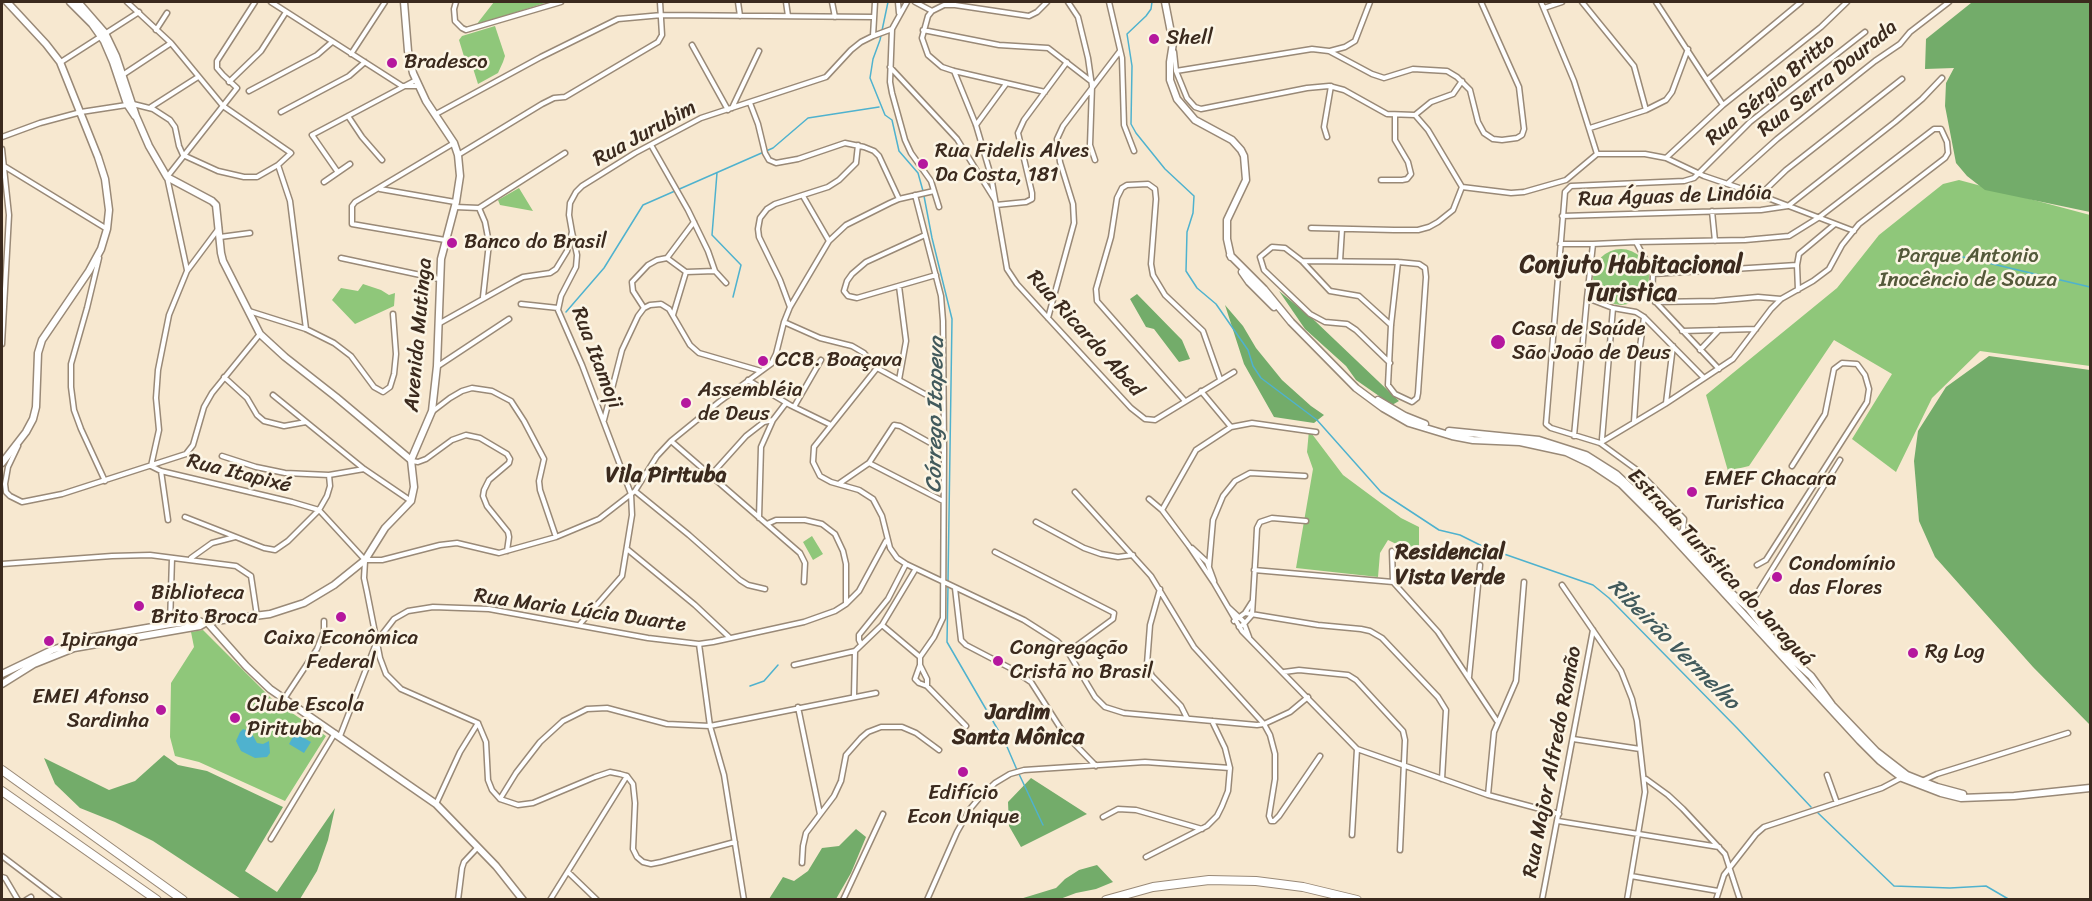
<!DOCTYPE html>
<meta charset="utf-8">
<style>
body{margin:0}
#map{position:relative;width:2092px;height:901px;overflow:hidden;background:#f7e8d0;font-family:Sriracha,sans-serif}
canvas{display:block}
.frame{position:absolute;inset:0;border:3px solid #3b2a1e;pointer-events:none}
</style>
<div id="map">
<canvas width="2092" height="901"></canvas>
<div class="frame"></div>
</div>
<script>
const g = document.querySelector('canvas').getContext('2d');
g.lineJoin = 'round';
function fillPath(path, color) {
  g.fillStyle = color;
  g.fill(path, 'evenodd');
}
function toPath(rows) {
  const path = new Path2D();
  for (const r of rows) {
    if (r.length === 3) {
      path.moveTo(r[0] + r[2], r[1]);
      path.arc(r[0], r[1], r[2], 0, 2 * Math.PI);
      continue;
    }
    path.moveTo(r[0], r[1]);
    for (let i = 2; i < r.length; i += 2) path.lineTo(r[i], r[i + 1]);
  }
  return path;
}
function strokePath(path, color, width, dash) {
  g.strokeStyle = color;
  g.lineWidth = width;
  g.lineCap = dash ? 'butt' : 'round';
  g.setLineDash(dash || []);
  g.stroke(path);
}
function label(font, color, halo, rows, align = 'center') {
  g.font = font + ' Sriracha,sans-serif';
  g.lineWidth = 5;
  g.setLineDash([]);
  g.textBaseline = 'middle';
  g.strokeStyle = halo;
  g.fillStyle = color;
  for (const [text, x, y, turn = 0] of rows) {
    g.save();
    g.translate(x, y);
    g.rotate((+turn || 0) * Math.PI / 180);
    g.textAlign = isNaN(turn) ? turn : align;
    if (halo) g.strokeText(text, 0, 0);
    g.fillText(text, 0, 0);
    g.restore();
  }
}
const green = toPath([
 [494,2,548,2,476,25],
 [495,26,505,56,503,62,498,73,478,84,471,62,466,63,459,40,462,36],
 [1959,180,2090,215,2090,366,1980,351,1932,398,1896,472,1852,439,1892,374,1834,340,1749,466,1728,471,1706,395,1837,288,1879,235,1943,184],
 [519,188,533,211,500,205,498,200],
 [1621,277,28],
 [363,284,381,290,389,295,395,293,394,306,355,324,332,300,341,288,358,291],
 [1309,430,1343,475,1401,518,1419,527,1419,555,1388,540,1380,553,1378,577,1296,568,1313,469,1307,452],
 [812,536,823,554,813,560,803,542],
 [203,630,273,700,326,736,285,801,199,762,175,756,170,737,171,683,194,647,191,632]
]);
const forest = toPath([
 [1971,3,2090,2,2090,212,1985,190,1967,176,1956,163,1945,106,1946,83,1954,68,1925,69,1926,39],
 [1279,291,1314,320,1399,401,1392,405,1356,380,1346,366,1305,329],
 [1137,294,1182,340,1190,359,1179,362,1154,329,1146,327,1130,299],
 [1225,305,1243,326,1256,348,1282,380,1311,406,1324,415,1314,423,1274,417,1244,364],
 [1989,356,2090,370,2090,725,2033,667,1935,557,1919,521,1914,461,1918,431,1946,387],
 [164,755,178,765,207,771,283,807,245,871,277,892,335,808,328,840,317,871,300,899,241,899,153,841,115,822,80,808,55,784,44,758,109,790,135,781],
 [1031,778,1087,814,1021,847,1009,826,1008,802],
 [856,829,866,837,851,873,836,899,769,899,783,877,794,881,808,871,822,848,839,846],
 [1097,865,1113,882,1096,889,1076,893,1060,899,1020,899,1056,888,1065,879,1079,870]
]);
const water = toPath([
 [243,729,251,732,257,743,263,744,269,741,270,753,267,757,255,758,241,751,236,741,240,732],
 [295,733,311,742,304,753,289,744]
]);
const stream = toPath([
 [888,2,880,40,873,59,870,78,885,115,892,120,899,151,918,173,923,191],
 [1152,2,1151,9,1146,16,1127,34,1132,66,1131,124,1136,133,1165,169,1194,196,1193,213,1187,232,1186,271,1197,288,1216,304,1248,350,1253,366,1261,378,1317,420,1381,492,1439,530,1460,535,1484,547,1593,585,1609,598,1737,728,1811,807],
 [717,173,712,235,741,265,733,297],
 [924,196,932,238,952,319,948,581],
 [1946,253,2090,287],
 [566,312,604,268,643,205,773,148,808,118,879,107],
 [948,586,947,642,1005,742,1017,770],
 [750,686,764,681,778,665],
 [1019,774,1043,825],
 [1818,813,1894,886,1950,888,1986,886,2010,900]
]);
const street = toPath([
 [271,2,402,86,418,86],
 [456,2,454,9,455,21,462,28,466,30,561,2],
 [738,2,740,16],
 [786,2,788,16],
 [832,2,835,17],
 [898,2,899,13],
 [915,2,932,11],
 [1068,2,1078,17,1088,58,1092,86,1090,145,1095,160],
 [1109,2,1122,58,1124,125,1134,151],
 [1541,2,1574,81,1597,154],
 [1582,2,1634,66,1646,110],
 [1656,2,1723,105],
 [1544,8,1562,2],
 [892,29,890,82,892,93,905,140,911,153,931,181,939,207],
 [156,30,167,13],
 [923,30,999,45,1048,48,1092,82],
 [873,36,875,2],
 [692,45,728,110],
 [1330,51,1345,47,1355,41,1370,2],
 [1174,52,1176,71,1187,98,1195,107,1201,109,1307,88,1329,86,1344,90,1387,114,1415,115,1431,102,1453,94,1462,81],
 [351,54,385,2],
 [61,62,139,12],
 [890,67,957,139,995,200],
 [954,71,976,125,991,176,1007,269,1017,284,1048,318,1131,408,1145,419,1155,420,1234,372],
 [1176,71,1312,49,1329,51,1372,74,1384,78,1413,69,1447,71,1457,77,1470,90,1478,122,1484,133,1493,139,1502,140,1517,138,1522,135,1524,129,1519,87,1481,2],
 [121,76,171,43],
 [1707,80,1801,2],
 [229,82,261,51,286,12],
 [249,91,317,55,332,42],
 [1045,92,954,71,942,67,928,55,922,38,928,16,932,11,944,5,955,5,1029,16,1037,12,1047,2],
 [750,103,758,124,765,153,769,160,776,163,798,159,845,143,864,147,874,151,879,156,899,199],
 [151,107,198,77],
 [732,108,759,51],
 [281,112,349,76,365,62],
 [436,114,541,57,618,19,662,15,874,17],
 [1415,115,1428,130,1462,187],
 [348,116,362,137,382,160],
 [976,125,1006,84],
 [1590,128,1646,110,1666,100,1672,92,1688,49],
 [2,137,40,123,81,112,133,104,153,109,170,120,175,127,179,146,183,155,218,171,244,177,257,177,278,165,291,153,223,106,171,43,127,2],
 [1327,137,1324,127,1331,86],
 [651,145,688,210,708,251,715,271,726,283],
 [2,149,9,215,2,344],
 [458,155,542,104,554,98,565,97,658,42,662,35,660,2],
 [1666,158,1704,176,1760,195,1854,231],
 [278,165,290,201,306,329],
 [4,166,107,229],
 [337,171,312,135,416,80],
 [1381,180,1402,180,1407,179,1411,174,1408,162,1395,140,1395,115],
 [324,182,350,164],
 [1728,183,1777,139,1875,61,1900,44,1910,32,1949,2],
 [1462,187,1511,193,1524,192,1566,180,1597,154,1645,154,1666,158,1723,105,1821,27,1847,2],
 [380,189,455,202],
 [915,195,941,296,943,321,944,450,943,618,934,637,920,657,920,665,915,679,919,683,927,686,966,726],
 [1760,195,1786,170,1902,79],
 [803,196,829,241],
 [996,205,1026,202,1032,199,1032,193,1018,133,1024,120,1067,62],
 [455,207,479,208,565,153],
 [479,208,485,222,489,243,483,297],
 [1712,211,1715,241],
 [1562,216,1761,210,1788,206,1895,122,1922,99,1942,78],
 [219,228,187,271,169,315,158,370,156,398,159,430,151,466,161,471,292,502,319,510,365,560],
 [1311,228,1394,230,1418,230,1429,227,1438,222,1453,210,1462,187],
 [572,232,577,255,576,267,561,296,558,310,582,365,631,494,632,515,622,576,580,624],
 [925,235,866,262,852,274,847,281,844,291,848,296,857,298,936,275],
 [220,237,250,233],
 [445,240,352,224,352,206,355,202,454,143],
 [1560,244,1593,244],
 [99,258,87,308,71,364,71,387,74,410,81,429,105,481],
 [341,258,439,279],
 [667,258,686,272,715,271],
 [1302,261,1398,262,1419,264,1425,268,1426,277,1418,393,1417,398,1412,402,1395,394,1388,385,1391,325,1398,262],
 [1340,261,1342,229],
 [187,270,167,177,237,88,223,75,217,68,217,61,255,2],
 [1653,274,1797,265],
 [899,286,906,341,899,380],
 [1798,290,1797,265,1799,254,1835,224],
 [1655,302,1715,301,1758,297,1781,299],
 [521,304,558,308],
 [790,307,780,280,759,237,758,229,760,218,767,209,775,204,828,187,839,180,856,163,858,145],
 [644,308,633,291,632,282,648,265,657,260,667,258,694,222],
 [249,311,306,329,334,343,351,356,374,387,383,392,390,387,394,374,396,354,393,314],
 [673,315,686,272],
 [1048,318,1074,223,1073,204,1060,162,1057,139,1063,126,1120,51],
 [784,322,820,338,852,346,864,353,877,368,814,447,813,462,820,476,831,482,859,490,873,499,882,516,890,548,897,558,906,564,1024,620,1057,641,1068,652,1095,697,1105,707,1124,713,1257,725,1264,724,1290,712,1308,697],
 [440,323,515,281,523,277,550,273,556,269,567,251,572,232,569,215,570,203,576,192,582,186,635,153,701,118,826,77,851,50,861,42,873,36,892,29,907,2],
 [1682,331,1756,329],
 [1700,350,1719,330],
 [1390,363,1356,330,1347,324,1325,322,1310,314,1264,270,1260,257,1272,247,1285,248,1302,261,1330,291,1359,296,1391,325],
 [438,366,509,319],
 [877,368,943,404],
 [224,377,247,398,257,415,264,421,284,426,306,422],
 [1704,378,1644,317,1636,312,1613,308,1587,298,1593,244,1636,242,1653,274,1652,298,1719,369],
 [748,380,790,405,831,425],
 [1201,391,1231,427],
 [273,395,364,469,411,501],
 [1185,401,1097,301,1096,289,1111,237,1117,198,1122,188,1127,185,1148,184,1155,189,1156,199,1151,264,1153,275,1165,295,1203,331,1220,379],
 [1666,403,1673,346],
 [794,407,821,360],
 [433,411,450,398,462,391,472,388,492,391,511,401,524,421,544,459,539,481,540,490,556,537],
 [604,420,622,350,638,316,644,308,650,305,661,304,669,309,690,345,699,353,761,371],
 [1634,422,1638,362,1644,317],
 [1574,436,1587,298],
 [1602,439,1613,308],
 [671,441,800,553,805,563,804,582],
 [1600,443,1665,404,1733,359,1771,309,1781,299,1813,281,1829,269,1842,245,1859,224,1945,158,1948,153,1947,142,1941,129,1934,129,1818,218,1789,236,1745,240,1636,242],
 [18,446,8,467,5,484,6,492,10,496,22,502,62,494,186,454,193,445,204,407,212,393,260,334],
 [222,456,256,467,285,473,329,475,364,469],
 [412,461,418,462,426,459,452,440,466,435,480,438,507,454,510,459,509,463,489,480,484,490,483,496,487,506,508,532,509,537,507,551],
 [869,463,943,501],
 [161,471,168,520],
 [711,475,746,436,764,422,773,420,786,403],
 [840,483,869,463,894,425,900,426,943,450],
 [635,491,689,535,740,580,748,585,765,589],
 [1075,492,1151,576,1194,647,1264,724,1270,735,1275,754,1275,779,1269,816,1271,821,1274,821,1279,816,1320,756],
 [1149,499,1162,510,1189,546,1214,583,1242,631,1357,749,1488,795,1559,814],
 [1162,510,1196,450,1231,427,1252,423,1316,432],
 [185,517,264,548,275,550,288,541,319,510,327,496,330,486,329,475],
 [759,518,761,447,773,420],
 [1663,518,1675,510],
 [1036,522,1084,548,1101,554,1118,557,1133,555],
 [767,524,776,520,805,520,822,524,835,534,843,551,846,564,846,603],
 [1677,536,1683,530,1684,519,1637,470,1600,443,1551,428,1546,424,1565,192,1571,186,1684,181,1694,178,1750,122,1865,32],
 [1192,548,1207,562,1214,581],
 [627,549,695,605,729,637],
 [1392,551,1393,582,1438,632,1497,721],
 [995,552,1114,613,1113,619,1068,652],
 [191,558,212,543,235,537],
 [366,560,382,560,440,545,457,543,499,553,556,537,599,519,635,491,657,456,671,441,719,402,771,364,776,354,784,322,790,307,829,241,846,225,890,203,899,199,934,191],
 [365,561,364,578,367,592,380,658,386,674,401,689,478,723,486,742,488,780,492,790,500,799,518,805,533,803,595,777,610,772,620,774,627,776,633,784,635,803,633,849,637,857,643,862,651,864,661,862,735,842],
 [2,564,112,556,150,555,236,566,251,576,257,616],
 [1757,565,1766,560,1867,402,1869,389,1865,375,1857,364,1842,363,1834,369,1825,414,1792,466],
 [1209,566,1213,520,1223,496,1235,481,1250,473,1305,476],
 [1254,570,1393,582],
 [1562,585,1621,671,1632,699,1637,721,1645,792,1627,900],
 [955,588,961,640,966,645,1012,669,1031,682,1063,732,1096,766],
 [1160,589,1150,625,1147,664,1152,676,1181,706,1187,718],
 [1228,607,1243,621,1249,637],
 [1748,608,1840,460],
 [1245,613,1318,625,1361,629,1370,631,1382,638,1438,697,1446,710,1442,779],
 [1234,621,1245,613,1252,602],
 [170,624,172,558],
 [882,625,920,657],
 [1239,627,1244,624,1252,615,1256,548,1257,528,1260,522,1272,518,1306,521],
 [699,644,710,726,724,775,744,900],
 [861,644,859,640,859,635,888,599,906,564],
 [794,665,855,651],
 [920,665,927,679,927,686],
 [1284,672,1299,670,1348,675,1356,680,1403,731,1405,740,1400,850],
 [1469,677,1480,565],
 [854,696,855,651,882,625,915,570],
 [284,699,317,649,324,631,324,621],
 [798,707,820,814],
 [340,736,377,641,394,619,408,611,433,607,489,609,648,638,699,644,713,642,804,622,835,611,846,604,859,591,886,541],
 [1573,739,1640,749],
 [1827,775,1837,803],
 [1646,779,1668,795,1683,809,1725,854,1740,900],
 [1922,781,1937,774,2068,733],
 [1488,795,1494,732,1516,681,1524,582],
 [500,799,516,773,540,742,563,721,587,709,607,708,667,724,710,726,876,693],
 [436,804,460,752,478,723],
 [1103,817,1118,809,1136,810,1202,829],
 [1558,821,1719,847],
 [1352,835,1357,749],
 [271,839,335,733],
 [2,856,60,900],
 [1146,857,1207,826,1217,816,1222,806,1228,791,1230,768,1225,748,1212,721],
 [802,863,803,846,806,833,834,796,841,781,846,755,861,738,868,732,881,727,902,727,916,733,939,750],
 [568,872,597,900],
 [1631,876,1718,891],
 [2,877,5,878,18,900],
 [26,900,31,897],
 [458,900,462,868,464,862,478,847],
 [550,900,627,776],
 [843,900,883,814],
 [927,900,957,832,970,809,980,797,995,783,1010,774,1024,770,1145,762,1230,768],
 [1542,900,1593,630],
 [1716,900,1724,875,1756,834,1764,827,1882,788,1903,777]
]);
const secondary = toPath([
 [70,2,92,24,104,41,113,62,127,104,135,116],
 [78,2,105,33,116,56,136,116,149,146,167,177,212,201,216,205,221,253,223,261,260,334,285,357,336,397,411,460],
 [1165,2,1173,43,1170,62,1170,80,1177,99,1195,120,1232,140,1241,150,1244,156,1246,180,1227,220,1227,239,1231,257],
 [1230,255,1264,289,1291,322,1356,388,1383,408,1409,423,1452,436,1473,440,1520,442,1566,452,1591,464,1621,484,1659,522,1860,741,1880,761,1902,778,1941,793,1961,798,2014,796,2090,788],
 [1242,272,1249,282,1274,307],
 [1378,400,1405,416,1425,424],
 [1449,431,1539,440,1586,455,1616,474,1663,518,1727,589,1748,608,1780,648,1811,676,1832,705,1876,751,1907,775,1937,787,1963,794],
 [2,463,26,432,33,419,36,407,38,353,42,340,89,271,101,249,107,229,109,210,105,179,98,157,60,62,46,44,7,2],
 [207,622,246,666,270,689,436,804,496,866,523,900]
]);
const primary = toPath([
 [2,674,52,650,89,638,170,624,199,621,203,623],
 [2,684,34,664,74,648,200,626,207,622,270,614,304,603,334,585,365,560,385,528,411,501,414,487,411,460,432,411,437,366,441,259,456,202,460,176,458,155,454,143,426,101,413,73,408,51,404,2]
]);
const highway = toPath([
 [2,770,183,900],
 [2,791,157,900],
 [1106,900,1153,887,1209,880,1256,881,1303,887,1357,900]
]);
const markers = [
 [1154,39,6,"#b5179e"],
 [392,63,6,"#b5179e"],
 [923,164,6,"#b5179e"],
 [452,243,6,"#b5179e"],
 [1498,342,8,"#b5179e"],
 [763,361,6,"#b5179e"],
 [686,403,6,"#b5179e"],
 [1692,492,6,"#b5179e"],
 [1777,577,6,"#b5179e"],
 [139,606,6,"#b5179e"],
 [341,617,6,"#b5179e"],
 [49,641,6,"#b5179e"],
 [1913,653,6,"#b5179e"],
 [998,661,6,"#b5179e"],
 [161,710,6,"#b5179e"],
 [235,718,6,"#b5179e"],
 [963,772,6,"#b5179e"]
];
const poiNames = [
 ["Shell",1166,39],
 ["Bradesco",404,63],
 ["Rua Fidelis Alves",935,152],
 ["Da Costa, 181",935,176],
 ["Banco do Brasil",464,243],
 ["Casa de Saúde",1512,330],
 ["São João de Deus",1512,354],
 ["CCB. Boaçava",775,361],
 ["Assembléia",698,391],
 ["de Deus",698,415],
 ["EMEF Chacara",1704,480],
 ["Turistica",1704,504],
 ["Condomínio",1789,565],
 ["das Flores",1789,589],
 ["Biblioteca",151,594],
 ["Brito Broca",151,618],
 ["Caixa Econômica",341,639,"center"],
 ["Federal",341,663,"center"],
 ["Ipiranga",61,641],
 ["Congregação",1010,649],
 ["Cristã no Brasil",1010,673],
 ["Rg Log",1925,653],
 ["EMEI Afonso",149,698,"right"],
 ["Sardinha",149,722,"right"],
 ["Clube Escola",247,706],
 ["Pirituba",247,730],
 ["Edifício",963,794,"center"],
 ["Econ Unique",963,818,"center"]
];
const streetNames = [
 ["Rua Serra Dourada",1828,79,-39],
 ["Rua Sérgio Britto",1771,90,-40],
 ["Rua Jurubim",645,134,-29],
 ["Rua Águas de Lindóia",1675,197,-2],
 ["Rua Ricardo Abed",1085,334,48],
 ["Avenida Mutinga",419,335,-85],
 ["Rua Itamoji",596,358,69],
 ["Rua Itapixé",239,474,14],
 ["Estrada Turística do Jaraguá",1720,568,47],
 ["Rua Maria Lúcia Duarte",580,611,8],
 ["Rua Major Alfredo Romão",1553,762,-79]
];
const parkNames = [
 ["Parque Antonio",1968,257],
 ["Inocêncio de Souza",1968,281]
];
const waterNames = [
 ["Córrego Itapeva",936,415,-89],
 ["Ribeirão Vermelho",1673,645,45]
];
const neighbourhoodNames = [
 ["Vila Pirituba",666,476],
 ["Residencial",1450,553],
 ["Vista Verde",1450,578],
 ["Jardim",1018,713],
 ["Santa Mônica",1018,738]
];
const quarterNames = [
 ["Conjuto Habitacional",1631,266],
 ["Turistica",1631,294]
];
fillPath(green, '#8fc77a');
fillPath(forest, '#73ac6a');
fillPath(water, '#4fb2ce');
strokePath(stream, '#4fb2ce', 1.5);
strokePath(street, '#998977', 7);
strokePath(secondary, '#998977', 9);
strokePath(primary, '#998977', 9);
strokePath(highway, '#998977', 10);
strokePath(street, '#fff', 4);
strokePath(secondary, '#fff', 6);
strokePath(primary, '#fff', 6);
strokePath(highway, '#fff', 8);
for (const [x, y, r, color] of markers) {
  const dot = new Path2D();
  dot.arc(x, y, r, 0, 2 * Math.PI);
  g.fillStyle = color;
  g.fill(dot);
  strokePath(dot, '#fcf5e5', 2);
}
label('21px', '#3b2a1e', '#fcf5e5', poiNames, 'left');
label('21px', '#3b2a1e', '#fcf5e5', streetNames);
label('21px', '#54593a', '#fcf5e5', parkNames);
label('italic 22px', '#425a5c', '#fcf5e5', waterNames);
label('bold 22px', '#3b2a1e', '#fcf5e5', neighbourhoodNames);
label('bold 24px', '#3b2a1e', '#fcf5e5', quarterNames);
</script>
